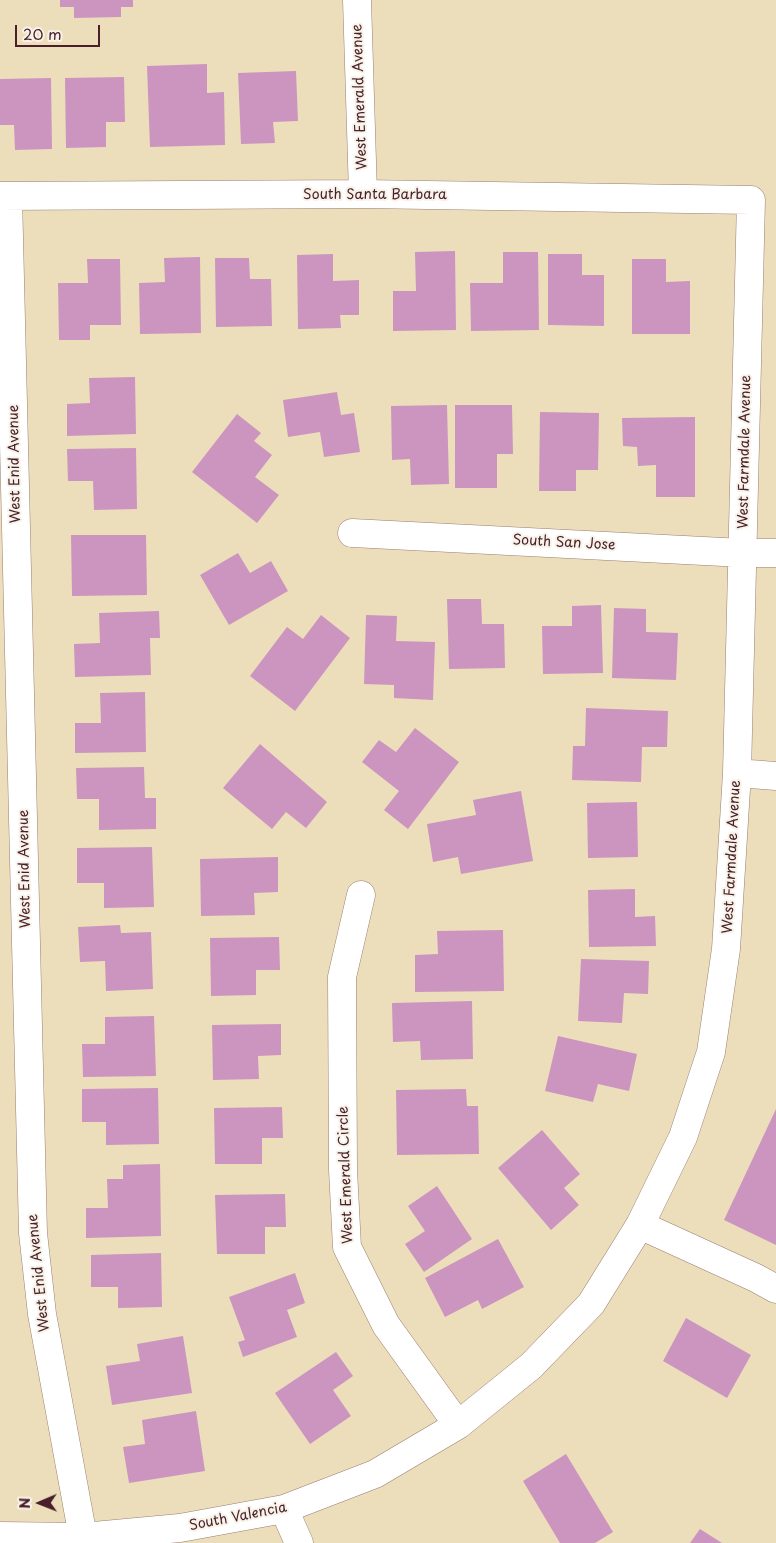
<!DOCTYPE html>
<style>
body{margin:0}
#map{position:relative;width:776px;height:1543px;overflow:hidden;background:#ecdeba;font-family:"Playpen Sans",sans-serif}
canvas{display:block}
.north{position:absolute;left:15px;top:1478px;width:50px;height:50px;-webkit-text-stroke:4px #f7f3e8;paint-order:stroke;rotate:269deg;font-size:14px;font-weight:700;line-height:20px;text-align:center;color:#4a1f2b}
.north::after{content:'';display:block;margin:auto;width:18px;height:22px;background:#4a1f2b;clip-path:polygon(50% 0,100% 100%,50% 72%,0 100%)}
.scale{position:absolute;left:15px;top:25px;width:85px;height:22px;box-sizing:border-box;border:2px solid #4a1f2b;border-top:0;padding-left:6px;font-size:15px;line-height:18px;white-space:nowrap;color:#4a1f2b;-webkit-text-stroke:4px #f7f3e8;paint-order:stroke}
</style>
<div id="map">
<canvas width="776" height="1543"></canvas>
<div class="north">N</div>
<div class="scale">20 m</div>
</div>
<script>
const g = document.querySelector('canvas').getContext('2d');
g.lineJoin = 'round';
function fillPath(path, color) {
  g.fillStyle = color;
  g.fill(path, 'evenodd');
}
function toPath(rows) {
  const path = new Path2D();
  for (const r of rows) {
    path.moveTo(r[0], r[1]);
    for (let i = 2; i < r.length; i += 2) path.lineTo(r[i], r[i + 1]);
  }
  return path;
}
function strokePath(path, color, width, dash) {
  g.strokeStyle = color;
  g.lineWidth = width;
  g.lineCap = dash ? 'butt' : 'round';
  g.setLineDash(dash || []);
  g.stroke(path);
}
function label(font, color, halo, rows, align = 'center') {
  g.font = font + ' "Playpen Sans",sans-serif';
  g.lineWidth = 4;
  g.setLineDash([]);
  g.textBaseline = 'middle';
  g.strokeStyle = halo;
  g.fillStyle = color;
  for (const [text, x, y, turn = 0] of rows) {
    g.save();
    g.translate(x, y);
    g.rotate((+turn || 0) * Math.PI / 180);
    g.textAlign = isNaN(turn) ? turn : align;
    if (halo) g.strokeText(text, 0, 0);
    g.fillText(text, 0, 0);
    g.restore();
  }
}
const building = toPath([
 [60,0,133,0,133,7,121,7,121,17,74,18,74,7,60,7],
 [207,64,207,93,224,92,225,145,150,147,147,66],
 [296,71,298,121,273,122,275,143,241,144,238,73],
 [124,77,125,122,106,122,106,147,66,148,65,78],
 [51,78,52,149,15,150,14,125,0,125,0,79],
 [455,251,456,330,393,331,393,291,416,291,415,252],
 [503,252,538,252,539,330,471,331,470,283,503,283],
 [333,254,333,281,359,280,359,315,340,315,341,328,298,329,297,255],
 [548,254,582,254,582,275,604,275,604,326,548,325],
 [200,257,201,333,140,334,139,283,165,282,164,258],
 [215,258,249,258,250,279,271,279,272,326,216,327],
 [87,259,120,259,121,325,90,325,90,340,59,340,58,283,88,283],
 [632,259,666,259,666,282,690,281,690,334,632,334],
 [135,377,136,434,67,436,67,404,90,403,89,378],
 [337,392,341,415,354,413,360,452,324,457,320,432,288,437,283,400],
 [447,405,449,484,411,485,410,459,392,460,391,406],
 [455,405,512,405,513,454,497,454,497,488,455,488],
 [540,412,599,413,598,470,576,470,576,491,539,491],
 [237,414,261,433,254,441,272,455,255,477,279,495,257,523,192,472],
 [695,417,695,497,656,497,656,465,638,466,637,447,623,446,622,418],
 [136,448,137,509,94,510,93,481,68,481,67,449],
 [71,535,146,535,147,595,72,596],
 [238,553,250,573,271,561,288,591,229,625,200,575],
 [447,599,481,599,482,624,504,624,505,668,449,669],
 [601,605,603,673,543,674,542,626,572,626,572,606],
 [614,608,646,609,646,632,678,633,676,680,612,678],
 [159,611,160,638,150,638,151,675,75,677,74,644,100,643,99,613],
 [321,615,350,638,295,711,250,676,287,627,303,639],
 [366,615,397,616,396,641,435,642,433,700,394,698,394,685,364,684],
 [145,692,146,752,75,753,75,723,101,723,100,693],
 [586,708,668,711,667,747,642,747,641,782,572,780,573,746,585,746],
 [415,728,459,762,408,829,384,810,399,791,362,762,379,740,396,752],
 [260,744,327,802,306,828,286,812,272,829,223,788],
 [144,767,145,798,156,798,156,829,99,830,99,799,77,799,76,768],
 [521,791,533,861,461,874,458,857,433,862,427,824,476,815,473,800],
 [637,802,638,857,588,858,587,803],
 [152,847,154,907,104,908,104,883,77,883,77,848],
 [278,857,278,892,254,893,255,915,201,916,200,859],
 [635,889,635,917,655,916,656,946,589,947,588,890],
 [120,925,121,933,151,932,153,989,106,991,105,961,80,962,78,927],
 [503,930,504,991,415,992,415,955,438,954,437,931],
 [279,937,280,970,256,970,256,995,211,996,210,938],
 [581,959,649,961,648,994,624,993,622,1023,578,1021],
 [472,1001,473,1059,421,1060,420,1041,393,1042,392,1003],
 [154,1016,156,1076,83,1077,82,1044,105,1044,105,1017],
 [281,1024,281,1055,258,1056,259,1079,213,1080,212,1025],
 [558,1036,637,1054,629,1091,598,1084,593,1102,545,1091],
 [158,1088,159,1144,106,1145,106,1122,82,1122,82,1089],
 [466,1089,467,1106,478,1106,479,1154,397,1155,396,1090],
 [282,1107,283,1138,262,1138,262,1164,215,1164,214,1108],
 [776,1109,776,1245,724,1220],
 [542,1130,580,1174,564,1188,579,1205,551,1230,498,1168],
 [160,1164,161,1236,86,1238,86,1208,108,1208,107,1179,123,1179,123,1165],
 [437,1186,472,1239,424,1272,405,1244,425,1231,408,1206],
 [285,1194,286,1227,265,1227,265,1254,217,1254,215,1195],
 [498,1239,524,1287,482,1309,478,1300,445,1317,425,1278],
 [161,1253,162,1307,118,1308,118,1287,91,1287,91,1255],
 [295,1273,305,1303,287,1310,297,1337,243,1357,238,1342,245,1340,229,1297],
 [686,1318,751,1355,727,1398,663,1361],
 [183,1336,192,1393,112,1405,106,1366,140,1361,137,1344],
 [336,1352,353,1376,333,1390,351,1416,310,1444,275,1393],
 [196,1411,205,1471,129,1483,123,1447,145,1444,142,1420],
 [566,1454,613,1532,595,1543,560,1543,523,1481],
 [700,1529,722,1543,690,1543]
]);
const minor = toPath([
 [357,0,363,194],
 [0,196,363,194,751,200,737,773,726,949,711,1052,683,1137,640,1225,591,1304,531,1366,458,1425,375,1474,284,1509,180,1528,83,1537,0,1536],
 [8,196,33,1233,42,1314,83,1537],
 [352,533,743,553,776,553],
 [737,773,776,776],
 [361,895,342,977,343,1170,347,1247,386,1325,458,1425],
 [640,1225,756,1278,776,1289],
 [284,1509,299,1543]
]);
const streetNames = [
 ["West Emerald Avenue",360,97,-92],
 ["South Santa Barbara",375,195],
 ["West Farmdale Avenue",745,452,-89],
 ["West Enid Avenue",15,464,-91],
 ["South San Jose",564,543,3],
 ["West Farmdale Avenue",732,857,-87],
 ["West Enid Avenue",25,869,-91],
 ["West Emerald Circle",346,1175,-92],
 ["West Enid Avenue",39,1273,-96],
 ["South Valencia",238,1517,-11]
];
fillPath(building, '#cb95c0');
strokePath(minor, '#9b7e72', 29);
strokePath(minor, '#fff', 28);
label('14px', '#4a1f2b', '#f7f3e8', streetNames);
</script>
